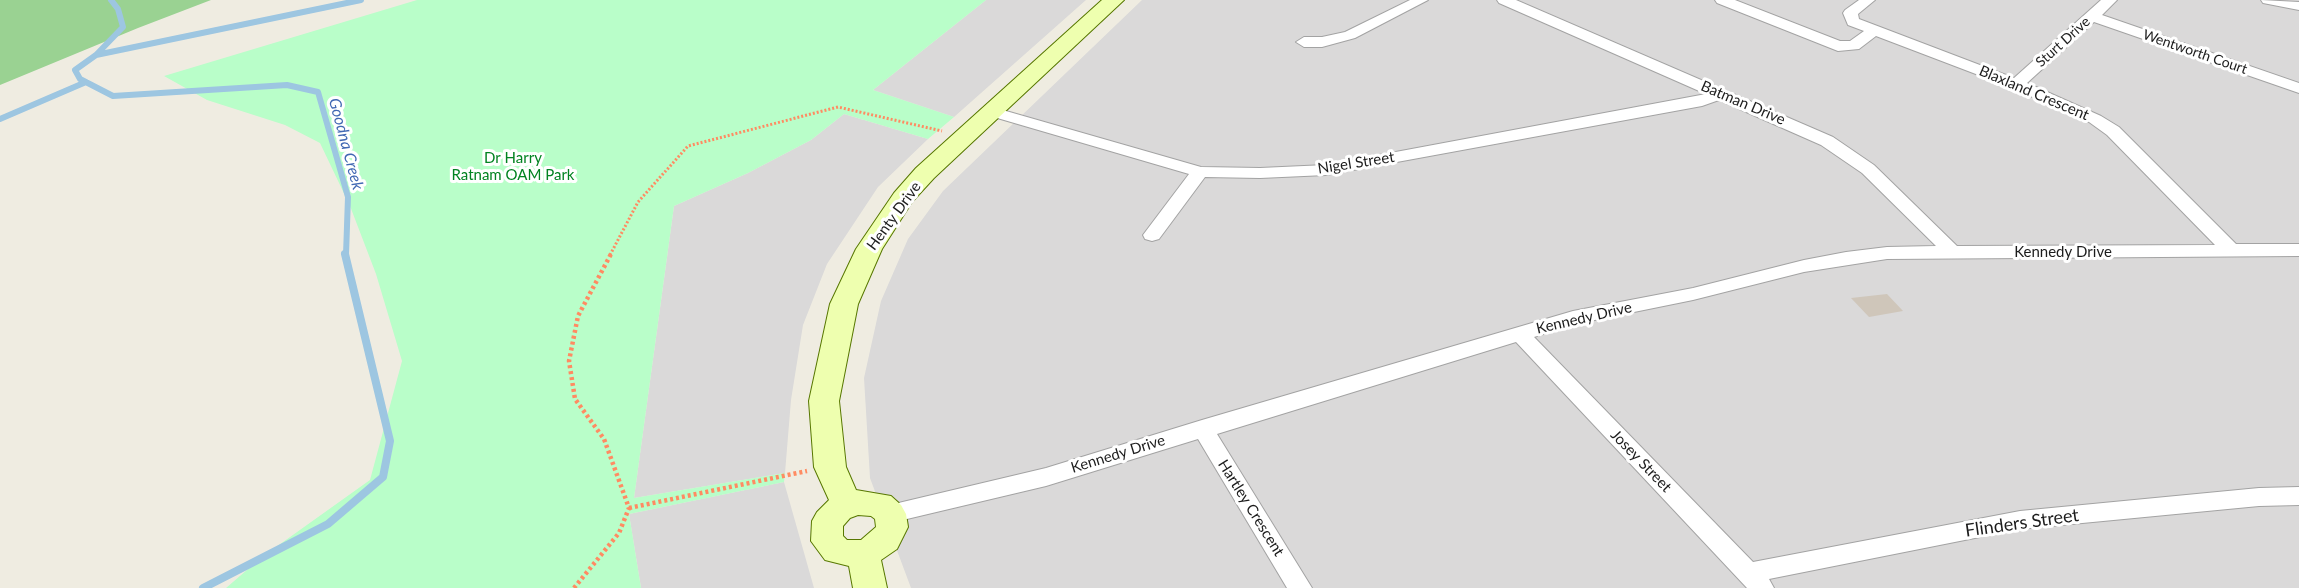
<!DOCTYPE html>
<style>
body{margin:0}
canvas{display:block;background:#efece1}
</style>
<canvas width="2299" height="588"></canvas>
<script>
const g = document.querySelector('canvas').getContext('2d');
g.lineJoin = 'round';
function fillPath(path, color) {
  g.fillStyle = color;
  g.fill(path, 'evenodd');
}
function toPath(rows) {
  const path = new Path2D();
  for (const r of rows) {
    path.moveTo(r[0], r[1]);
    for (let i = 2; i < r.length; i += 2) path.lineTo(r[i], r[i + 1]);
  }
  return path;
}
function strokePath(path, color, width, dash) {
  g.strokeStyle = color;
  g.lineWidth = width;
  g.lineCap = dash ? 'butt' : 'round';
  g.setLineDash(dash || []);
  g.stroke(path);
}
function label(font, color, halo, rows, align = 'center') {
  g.font = font + ' Lato,sans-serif';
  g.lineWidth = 6;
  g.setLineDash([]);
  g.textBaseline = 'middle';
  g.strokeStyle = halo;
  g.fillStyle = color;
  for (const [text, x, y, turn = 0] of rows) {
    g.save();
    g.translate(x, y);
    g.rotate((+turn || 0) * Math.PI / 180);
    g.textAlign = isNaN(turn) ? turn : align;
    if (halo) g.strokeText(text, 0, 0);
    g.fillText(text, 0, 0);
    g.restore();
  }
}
const residential = toPath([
 [986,0,1086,0,954,117,873,90],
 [1142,0,2299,0,2299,588,911,588,870,478,864,378,881,301,908,239,943,191],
 [844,114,928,139,878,187,827,264,803,325,791,400,785,473,634,498,674,206,748,173,811,140],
 [784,482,814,588,641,588,629,514]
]);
const forest = toPath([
 [0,0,211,0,138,28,0,85]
]);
const park = toPath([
 [417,0,986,0,873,90,954,117,928,139,844,114,811,140,748,173,674,206,634,498,785,473,784,482,629,514,641,588,226,588,262,557,370,480,402,361,376,274,350,206,320,143,285,125,207,100,164,76]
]);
const streamFar1 = toPath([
 [111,0,118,9,123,27,96,55,75,70,80,79,113,96,287,85,318,92,348,197,346,255],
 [96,55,361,0],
 [0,119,86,82]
]);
const stream = toPath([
 [203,588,328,524,383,477,390,441,345,254]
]);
const building = toPath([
 [1887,294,1903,311,1869,317,1851,298]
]);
const pathFar1 = toPath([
 [610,255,638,202,688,146,838,107,942,131]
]);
const path = toPath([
 [629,508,807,471],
 [574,588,619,533,629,508,604,439,575,399,569,361,578,316,611,254]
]);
const street = toPath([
 [1410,0,1428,0,1355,38,1322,47,1304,47,1296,42,1304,37,1322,37,1345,32,1410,0],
 [1497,0,1516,0,1833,137,1874,165,1957,246,2215,245,2107,135,2089,122,2010,87,1876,36,1859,49,1838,51,1717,3,1715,0,1735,0,1840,41,1850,41,1864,31,1848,25,1843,13,1845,10,1859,0,1875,0,1858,14,1859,19,2014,78,2101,0,2117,0,2102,15,2299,83,2299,93,2094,22,2027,83,2101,116,2119,127,2236,244,2299,244,2299,256,1887,259,1804,272,1693,300,1575,324,1534,337,1753,562,2020,511,2259,488,2299,487,2299,505,2259,506,2020,529,1769,579,1774,588,1747,588,1516,342,1217,434,1312,588,1287,588,1198,439,1046,486,890,523,882,520,878,514,882,508,890,505,1046,468,1202,420,1573,311,1693,288,1804,260,1846,252,1887,247,1936,246,1862,173,1821,145,1719,100,1702,106,1326,175,1260,178,1205,177,1159,239,1152,241,1145,239,1143,235,1189,174,987,115,985,112,987,109,999,109,1201,167,1260,168,1326,165,1706,94,1499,3,1497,0],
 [2261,0,2299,2,2299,10,2263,3,2261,0]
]);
const secondary = toPath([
 [1102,0,1124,0,934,178,912,202,882,249,858,304,839,401,846,467,856,490,891,496,901,505,906,514,908,527,897,549,881,560,887,588,853,588,849,566,825,560,811,541,812,521,817,512,829,500,814,467,809,401,830,304,856,249,894,193,916,168,1102,0],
 [858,515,871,516,875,519,876,527,861,540,847,540,843,536,843,526,850,518,858,515]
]);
const farStreetnames = [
 ["Sturt Drive",2063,42,-42],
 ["Wentworth Court",2195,52,19]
];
const streetNames = [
 ["Blaxland Crescent",2034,93,23],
 ["Batman Drive",1743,103,23],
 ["Nigel Street",1356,163,-9],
 ["Henty Drive",894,216,-54],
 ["Kennedy Drive",2063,252],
 ["Kennedy Drive",1584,318,-13],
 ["Kennedy Drive",1118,454,-17],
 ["Josey Street",1641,461,46],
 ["Hartley Crescent",1251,508,58]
];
const parkNames = [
 ["Dr Harry",513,158],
 ["Ratnam OAM Park",513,175]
];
const waterNames = [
 ["Goodna Creek",346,144,75]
];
const nearStreetnames = [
 ["Flinders Street",2022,523,-8]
];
fillPath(residential, '#dad9d9');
fillPath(forest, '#9ad292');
fillPath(park, '#b9fec9');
strokePath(streamFar1, '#9dc6e1', 6);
strokePath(stream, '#9dc6e1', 8);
fillPath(building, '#cfc6ba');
strokePath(street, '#a3a3a3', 2);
strokePath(secondary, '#577700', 2);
strokePath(pathFar1, '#ff8b62', 3, [2, 2]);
strokePath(path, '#ff8b62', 4.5, [3, 3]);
fillPath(street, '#fff');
fillPath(secondary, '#eeffaf');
label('14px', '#1c1c1c', '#fff', farStreetnames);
label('15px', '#1c1c1c', '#fff', streetNames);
label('15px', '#028321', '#fff', parkNames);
label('italic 16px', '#4168b3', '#fff', waterNames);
label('18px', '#1c1c1c', '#fff', nearStreetnames);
</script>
